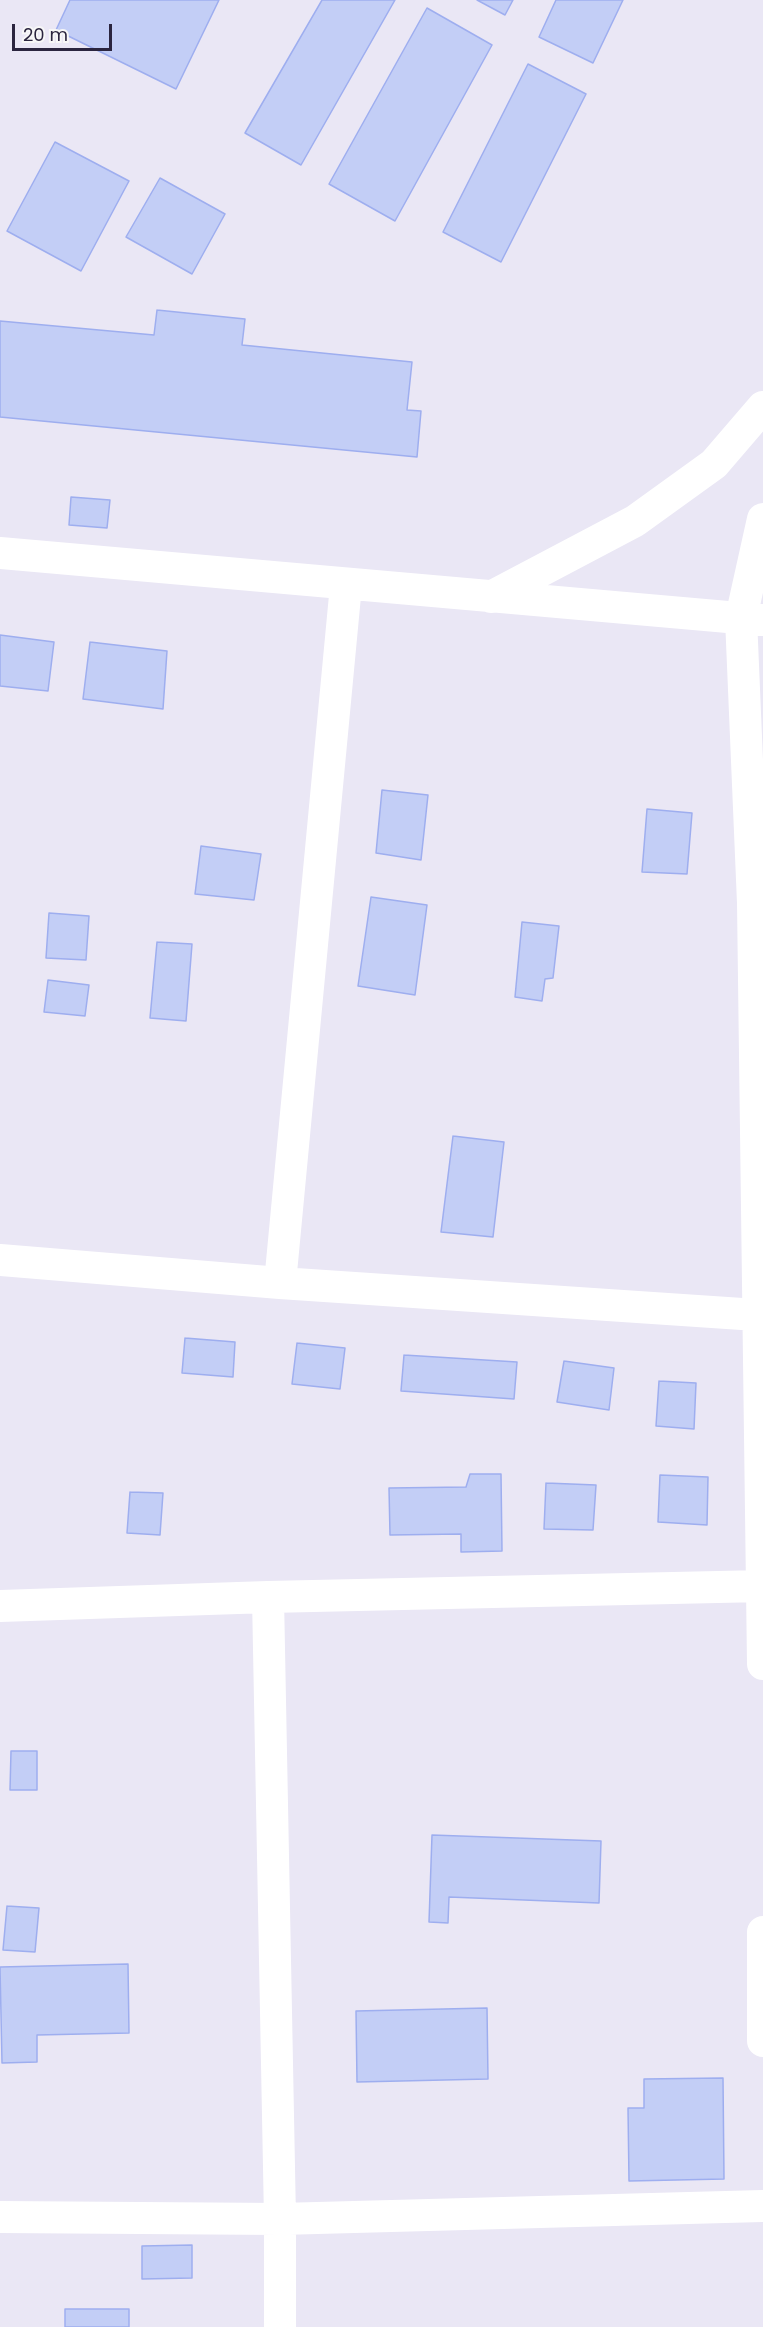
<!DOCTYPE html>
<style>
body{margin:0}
#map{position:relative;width:763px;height:2327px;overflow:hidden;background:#eae7f5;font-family:Poppins,sans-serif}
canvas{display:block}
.scale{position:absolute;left:12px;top:24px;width:100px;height:27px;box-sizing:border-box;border:3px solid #2b253f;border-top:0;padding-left:8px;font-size:18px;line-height:21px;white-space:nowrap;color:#2b253f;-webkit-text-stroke:4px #f7f7f7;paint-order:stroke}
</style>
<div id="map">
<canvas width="763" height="2327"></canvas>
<div class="scale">20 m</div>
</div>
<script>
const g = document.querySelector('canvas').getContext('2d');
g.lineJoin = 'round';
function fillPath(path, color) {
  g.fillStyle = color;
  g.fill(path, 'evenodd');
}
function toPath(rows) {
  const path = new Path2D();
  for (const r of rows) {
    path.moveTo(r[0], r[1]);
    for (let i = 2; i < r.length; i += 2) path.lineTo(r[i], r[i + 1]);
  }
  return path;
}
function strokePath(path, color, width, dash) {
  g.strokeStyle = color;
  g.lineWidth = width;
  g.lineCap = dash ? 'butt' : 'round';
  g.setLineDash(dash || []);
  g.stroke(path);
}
const building = toPath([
 [70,0,219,0,176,89,56,30,70,0],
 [322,0,395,0,301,165,245,133,322,0],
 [477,0,513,0,505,15,477,0],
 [556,0,623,0,593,63,539,37,556,0],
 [427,8,492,45,395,221,329,184,427,8],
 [528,64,586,94,501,262,443,232,528,64],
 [55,142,129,181,81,271,7,231,55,142],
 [160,178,225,214,192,274,126,237,160,178],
 [157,310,245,319,242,345,412,362,407,410,421,411,417,457,0,417,0,321,154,335,157,310],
 [71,497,110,500,107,528,69,525,71,497],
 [0,635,54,642,48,691,0,686,0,635],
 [90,642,167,651,163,709,83,699,90,642],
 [382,790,428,795,421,860,376,853,382,790],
 [647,809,692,813,687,874,642,872,647,809],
 [201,846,261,854,254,900,195,894,201,846],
 [371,897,427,905,415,995,358,986,371,897],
 [49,913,89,916,86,960,46,958,49,913],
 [522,922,559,926,553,978,545,979,542,1001,515,997,522,922],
 [157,942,192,944,186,1021,150,1018,157,942],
 [48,980,89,985,85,1016,44,1012,48,980],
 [453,1136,504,1142,493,1237,441,1232,453,1136],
 [185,1338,235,1342,233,1377,182,1373,185,1338],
 [297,1343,345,1348,340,1389,292,1384,297,1343],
 [404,1355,517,1362,514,1399,401,1391,404,1355],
 [564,1361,614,1368,609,1410,557,1402,564,1361],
 [659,1381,696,1383,694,1429,656,1426,659,1381],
 [470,1474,501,1474,502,1551,461,1552,461,1534,390,1535,389,1488,466,1487,470,1474],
 [660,1475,708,1477,707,1525,658,1522,660,1475],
 [546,1483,596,1485,593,1530,544,1529,546,1483],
 [130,1492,163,1493,160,1535,127,1533,130,1492],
 [11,1751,37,1751,37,1790,10,1790,11,1751],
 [432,1835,601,1841,599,1903,449,1897,448,1923,429,1922,432,1835],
 [7,1906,39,1908,35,1952,3,1950,7,1906],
 [128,1964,129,2033,37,2035,37,2062,2,2063,0,1967,128,1964],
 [487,2008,488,2079,357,2082,356,2011,487,2008],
 [723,2078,724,2179,629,2181,628,2108,644,2108,644,2079,723,2078],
 [192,2245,192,2278,142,2279,142,2246,192,2245],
 [65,2309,129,2309,129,2327,65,2327,65,2309]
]);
const minor = toPath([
 [763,519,741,618,753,903,763,1664],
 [0,553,762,620],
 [491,597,635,521,714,464,763,407],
 [0,1260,280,1283,757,1315],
 [280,1283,346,585],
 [268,1597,280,2219,280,2327],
 [0,1606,268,1597,763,1586],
 [763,1932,763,2041],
 [0,2217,280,2219,763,2206]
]);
fillPath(building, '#c3cef6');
strokePath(building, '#9eaeef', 1.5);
strokePath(minor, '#fff', 32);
</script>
